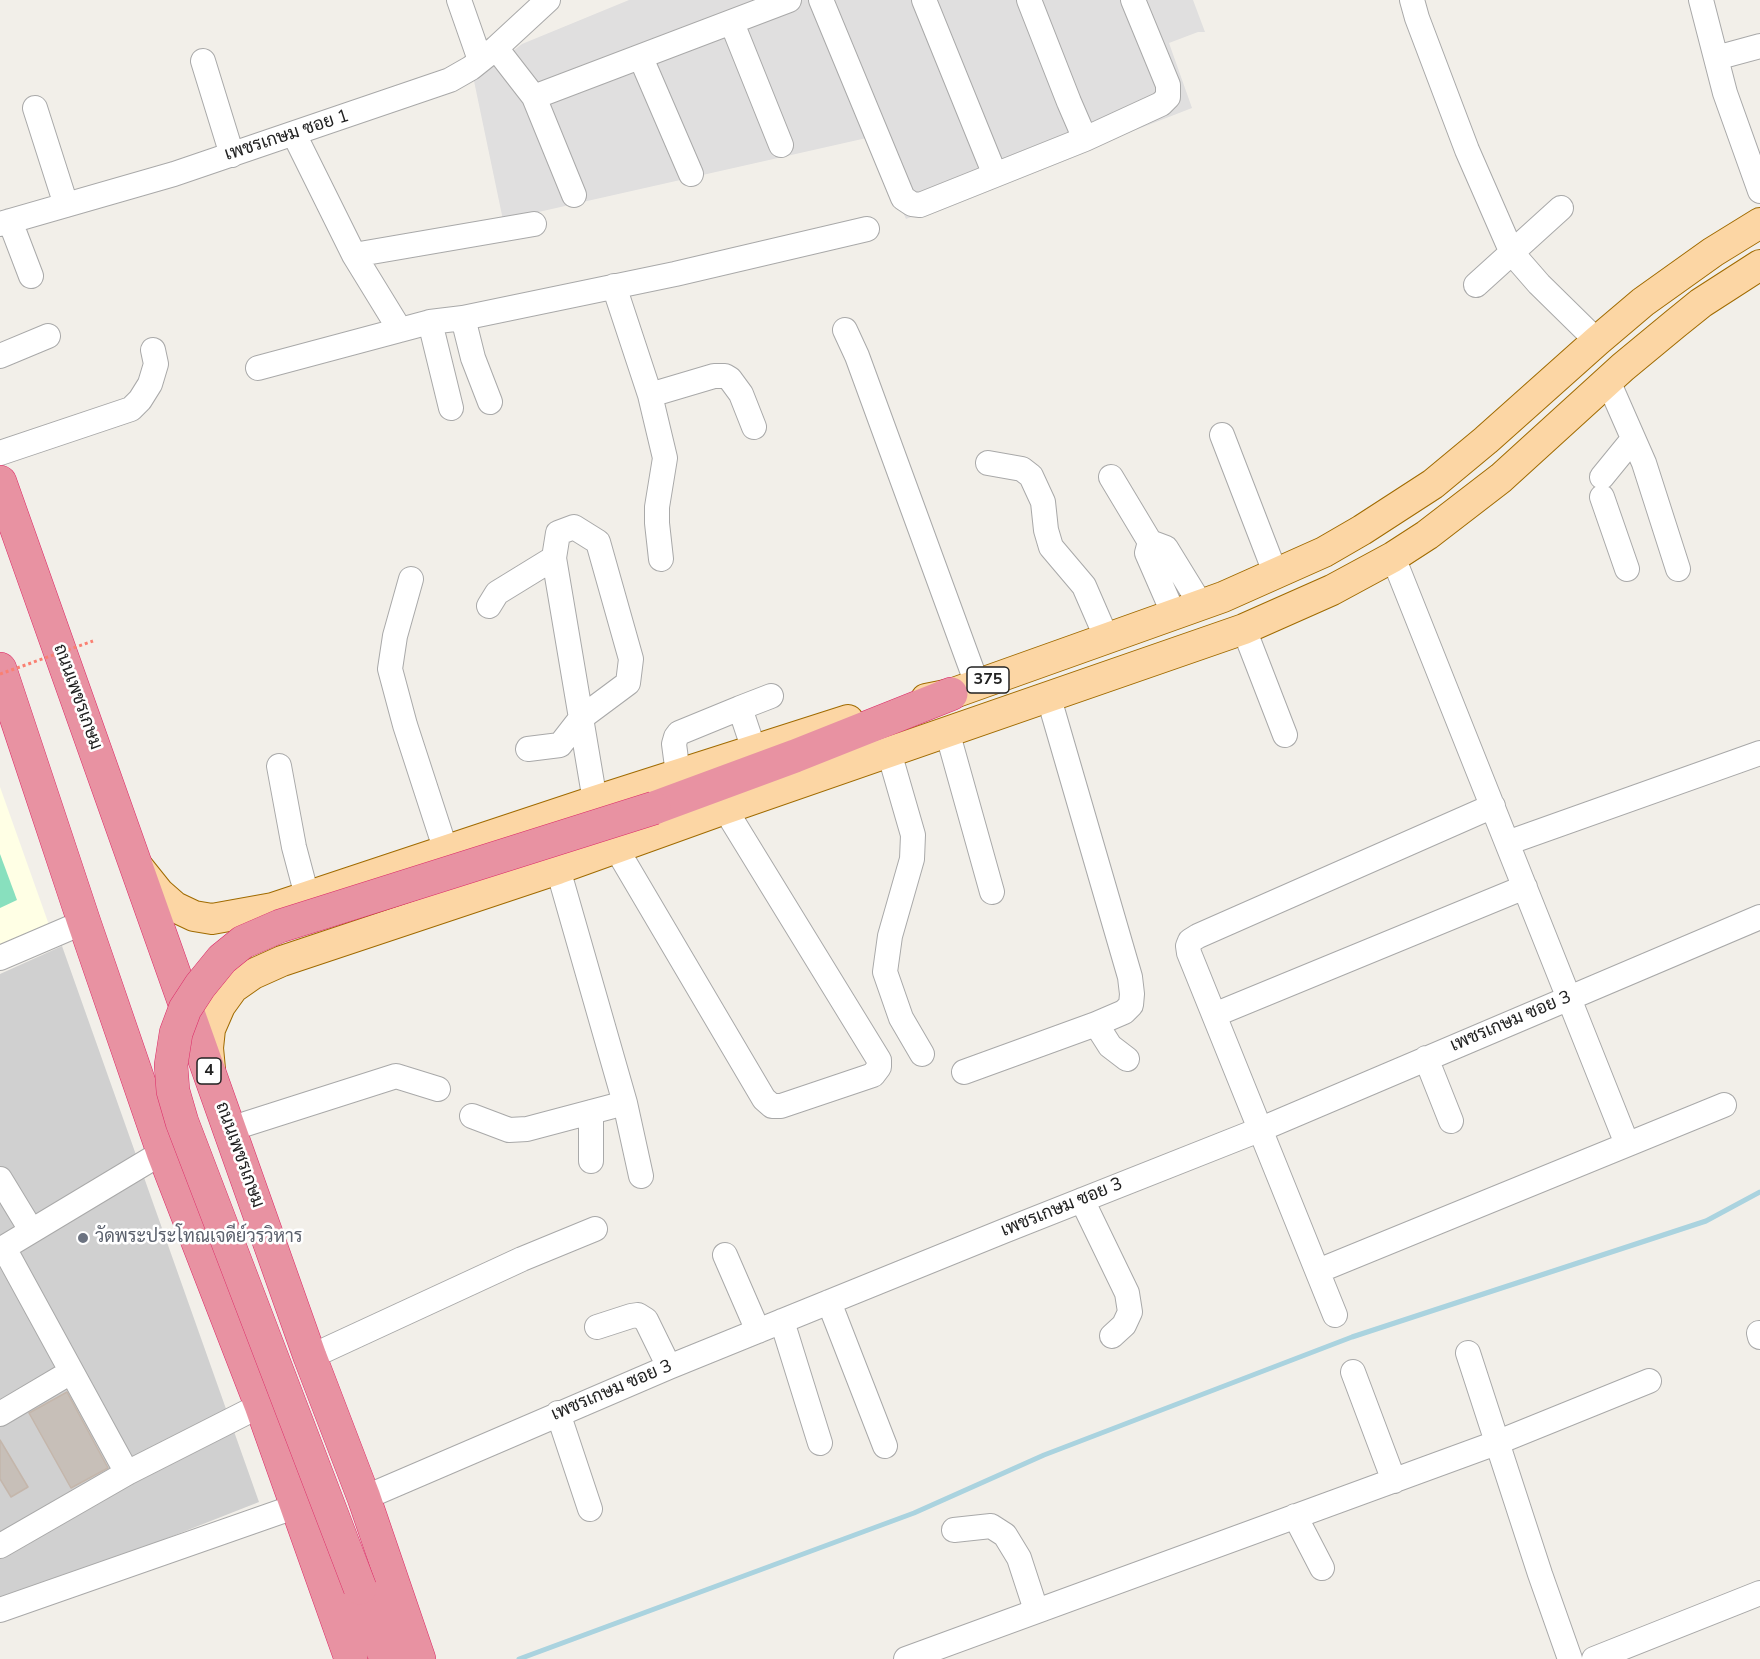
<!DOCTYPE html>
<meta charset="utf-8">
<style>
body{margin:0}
canvas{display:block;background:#f2efe9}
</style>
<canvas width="1760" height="1659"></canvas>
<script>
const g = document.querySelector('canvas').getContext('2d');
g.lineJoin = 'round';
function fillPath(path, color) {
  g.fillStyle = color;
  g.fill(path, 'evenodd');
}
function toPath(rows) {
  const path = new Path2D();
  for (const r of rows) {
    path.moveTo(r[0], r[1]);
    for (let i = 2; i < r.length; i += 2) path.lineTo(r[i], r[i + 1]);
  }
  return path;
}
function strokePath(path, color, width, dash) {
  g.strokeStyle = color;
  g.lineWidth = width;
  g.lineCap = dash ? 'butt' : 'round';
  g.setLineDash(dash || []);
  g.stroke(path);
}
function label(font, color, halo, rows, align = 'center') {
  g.font = font + ' "Nunito Sans",Sarabun,sans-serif';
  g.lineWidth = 5;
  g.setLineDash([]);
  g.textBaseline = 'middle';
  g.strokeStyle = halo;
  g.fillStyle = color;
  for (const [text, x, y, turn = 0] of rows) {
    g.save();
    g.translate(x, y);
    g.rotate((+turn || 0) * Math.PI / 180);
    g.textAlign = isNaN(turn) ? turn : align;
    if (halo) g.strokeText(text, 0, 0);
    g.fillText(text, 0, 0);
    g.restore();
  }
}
const residential = toPath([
 [629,0,1193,0,1205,32,1198,32,1169,43,1192,108,906,219,871,137,503,220,474,81,522,44]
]);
const education = toPath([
 [0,787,49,925,0,946]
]);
const religious = toPath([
 [62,946,259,1502,0,1604,0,974]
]);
const pitch = toPath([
 [0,854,17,900,0,908]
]);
const stream = toPath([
 [519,1659,914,1513,1044,1455,1352,1337,1706,1221,1760,1192]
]);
const building = toPath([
 [67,1392,108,1468,71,1488,29,1413,67,1392],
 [0,1440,28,1487,11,1497,0,1479,0,1440]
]);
const minor = toPath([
 [459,0,480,60],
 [821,0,903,198,912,204,920,205,1085,139,1069,102,1029,0],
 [924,0,995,175],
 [1412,0,1417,18,1467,150,1512,253,1539,284,1597,341],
 [1701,0,1725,93,1760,191],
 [732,23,781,145],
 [496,48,534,97,574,195],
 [641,58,691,174],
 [1716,58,1760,46],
 [203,61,232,155],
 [534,97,789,0],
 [35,108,66,205],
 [294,134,354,255,400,330],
 [1085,139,1161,104,1168,97,1168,85,1133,0],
 [10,221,31,276],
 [0,224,174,174,450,80,471,68,496,48,548,0],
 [354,255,534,224],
 [1476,285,1561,208],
 [614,286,650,395,714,376,725,376,730,379,741,394,754,427],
 [463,318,473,358,490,402],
 [430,322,451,408],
 [845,330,857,356,977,684],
 [0,356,48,336],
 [258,368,430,322,463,318,675,274,867,229],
 [1608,381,1644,463,1678,569],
 [650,395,665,458,657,507,657,523,661,559],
 [1222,435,1276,575],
 [0,453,131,409,140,400,150,384,156,364,153,350],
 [988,463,1022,469,1031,476,1043,502,1046,530,1051,547,1084,586,1107,639],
 [1111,477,1150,542,1166,548,1201,605],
 [1602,477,1633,439],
 [1602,497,1627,569],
 [1150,542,1147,553,1174,615],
 [1393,557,1627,1144],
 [411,579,395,636,390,669,405,725,446,851],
 [489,606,497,593,554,558],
 [1244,629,1285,735],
 [947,731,992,892],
 [528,749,560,745,581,718,628,683,631,659,598,542,574,527,558,533,554,558,581,718,595,801],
 [754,750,740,708,771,696],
 [889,752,913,835,912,859,890,936,885,972,901,1018,922,1054],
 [279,766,294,847,307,896],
 [678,774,674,744,676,737,679,733,740,708],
 [1507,843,1760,753],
 [616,848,764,1099,772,1106,781,1106,873,1075,879,1067,879,1060,725,809],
 [558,869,625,1103,641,1176],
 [0,958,84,922],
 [1214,1015,1525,887],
 [1096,1024,1110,1046,1127,1059],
 [1426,1058,1451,1121],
 [964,1072,1096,1024,1124,1012,1131,1005,1132,994,1130,977,1048,695],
 [591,1112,591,1161],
 [472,1116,509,1130,527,1129,625,1103],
 [230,1129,396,1076,438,1089],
 [0,1179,31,1230],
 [1082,1200,1127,1293,1130,1312,1124,1325,1112,1336],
 [4,1248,127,1473],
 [0,1250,163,1152],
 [725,1255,758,1331],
 [1318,1271,1724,1105],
 [829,1302,885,1446],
 [1335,1315,1189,953,1188,946,1190,941,1198,936,1493,806],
 [782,1321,820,1443],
 [597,1327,631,1316,638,1315,646,1320,669,1367],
 [1759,1333,1760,1337],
 [1468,1353,1540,1574,1570,1659],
 [310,1357,522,1259,595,1229],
 [1353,1372,1394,1481],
 [558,1413,590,1509],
 [0,1414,71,1372],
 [364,1498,669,1367,1004,1231,1259,1130,1760,917],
 [1295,1516,1322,1568],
 [954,1530,991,1526,1005,1535,1019,1558,1036,1610],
 [0,1546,127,1473,261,1405],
 [0,1610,297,1506],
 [906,1659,1496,1443,1649,1381],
 [1594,1659,1760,1593]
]);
const major = toPath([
 [926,699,951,694,1223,597,1324,552,1362,530,1433,484,1486,440,1597,341,1643,302,1713,252,1760,223],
 [139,868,159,893,175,907,194,916,212,919,273,908,595,801,848,720],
 [210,1069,208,1048,210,1029,220,1006,233,988,253,974,282,961,558,869,725,809,1244,629,1332,590,1393,557,1427,535,1501,478,1623,367,1675,324,1701,303,1760,265]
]);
const highway = toPath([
 [0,482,310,1357,364,1498,419,1659],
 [0,669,84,922,163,1152,261,1405,351,1659],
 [654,808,795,756,951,694],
 [360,1588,386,1659]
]);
const pathBridge = toPath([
 [0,674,93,641]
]);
const highwayBridge = toPath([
 [360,1588,182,1122,173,1091,171,1065,176,1033,185,1009,200,986,222,959,243,942,280,926,654,808]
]);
const markers = [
 [83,1238,6,"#6b7280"]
];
const shields = [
 [988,680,42],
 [209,1071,24]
];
const shieldNames = [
 ["375",988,680],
 ["4",209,1071]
];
const streetNames = [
 ["เพชรเกษม ซอย 1",287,136,-18],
 ["ถนนเพชรเกษม",77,697,70],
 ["เพชรเกษม ซอย 3",1511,1022,-23],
 ["ถนนเพชรเกษม",239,1155,70],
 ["เพชรเกษม ซอย 3",1062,1208,-22],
 ["เพชรเกษม ซอย 3",612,1391,-23]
];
const worshipNames = [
 ["วัดพระประโทณเจดีย์วรวิหาร",95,1238]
];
fillPath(residential, '#e0dfdf');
fillPath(education, '#ffffe5');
fillPath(religious, '#d0d0d0');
fillPath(pitch, '#88e0be');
strokePath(stream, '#aad3df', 5);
fillPath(building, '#c7bfb8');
strokePath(building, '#c4b6ab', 1.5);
strokePath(minor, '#a9a9a9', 26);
strokePath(major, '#a06b00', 32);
strokePath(highway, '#dc2a67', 34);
strokePath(minor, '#fff', 24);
strokePath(major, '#fcd6a4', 30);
strokePath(highway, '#e892a2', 33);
strokePath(highwayBridge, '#dc2a67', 34, []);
strokePath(pathBridge, '#fa8072', 3, [3, 3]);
strokePath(highwayBridge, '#e892a2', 33);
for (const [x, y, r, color] of markers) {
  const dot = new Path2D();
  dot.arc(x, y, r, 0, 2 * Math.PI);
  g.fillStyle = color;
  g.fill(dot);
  strokePath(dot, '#fff', 2);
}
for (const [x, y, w] of shields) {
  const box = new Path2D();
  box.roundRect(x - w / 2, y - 13, w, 26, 4.5);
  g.fillStyle = '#fff';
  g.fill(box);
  strokePath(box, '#222', 1.5);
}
label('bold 16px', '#222', null, shieldNames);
label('18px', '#222', '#fff', streetNames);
label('18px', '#5b616d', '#fff', worshipNames, 'left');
</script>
